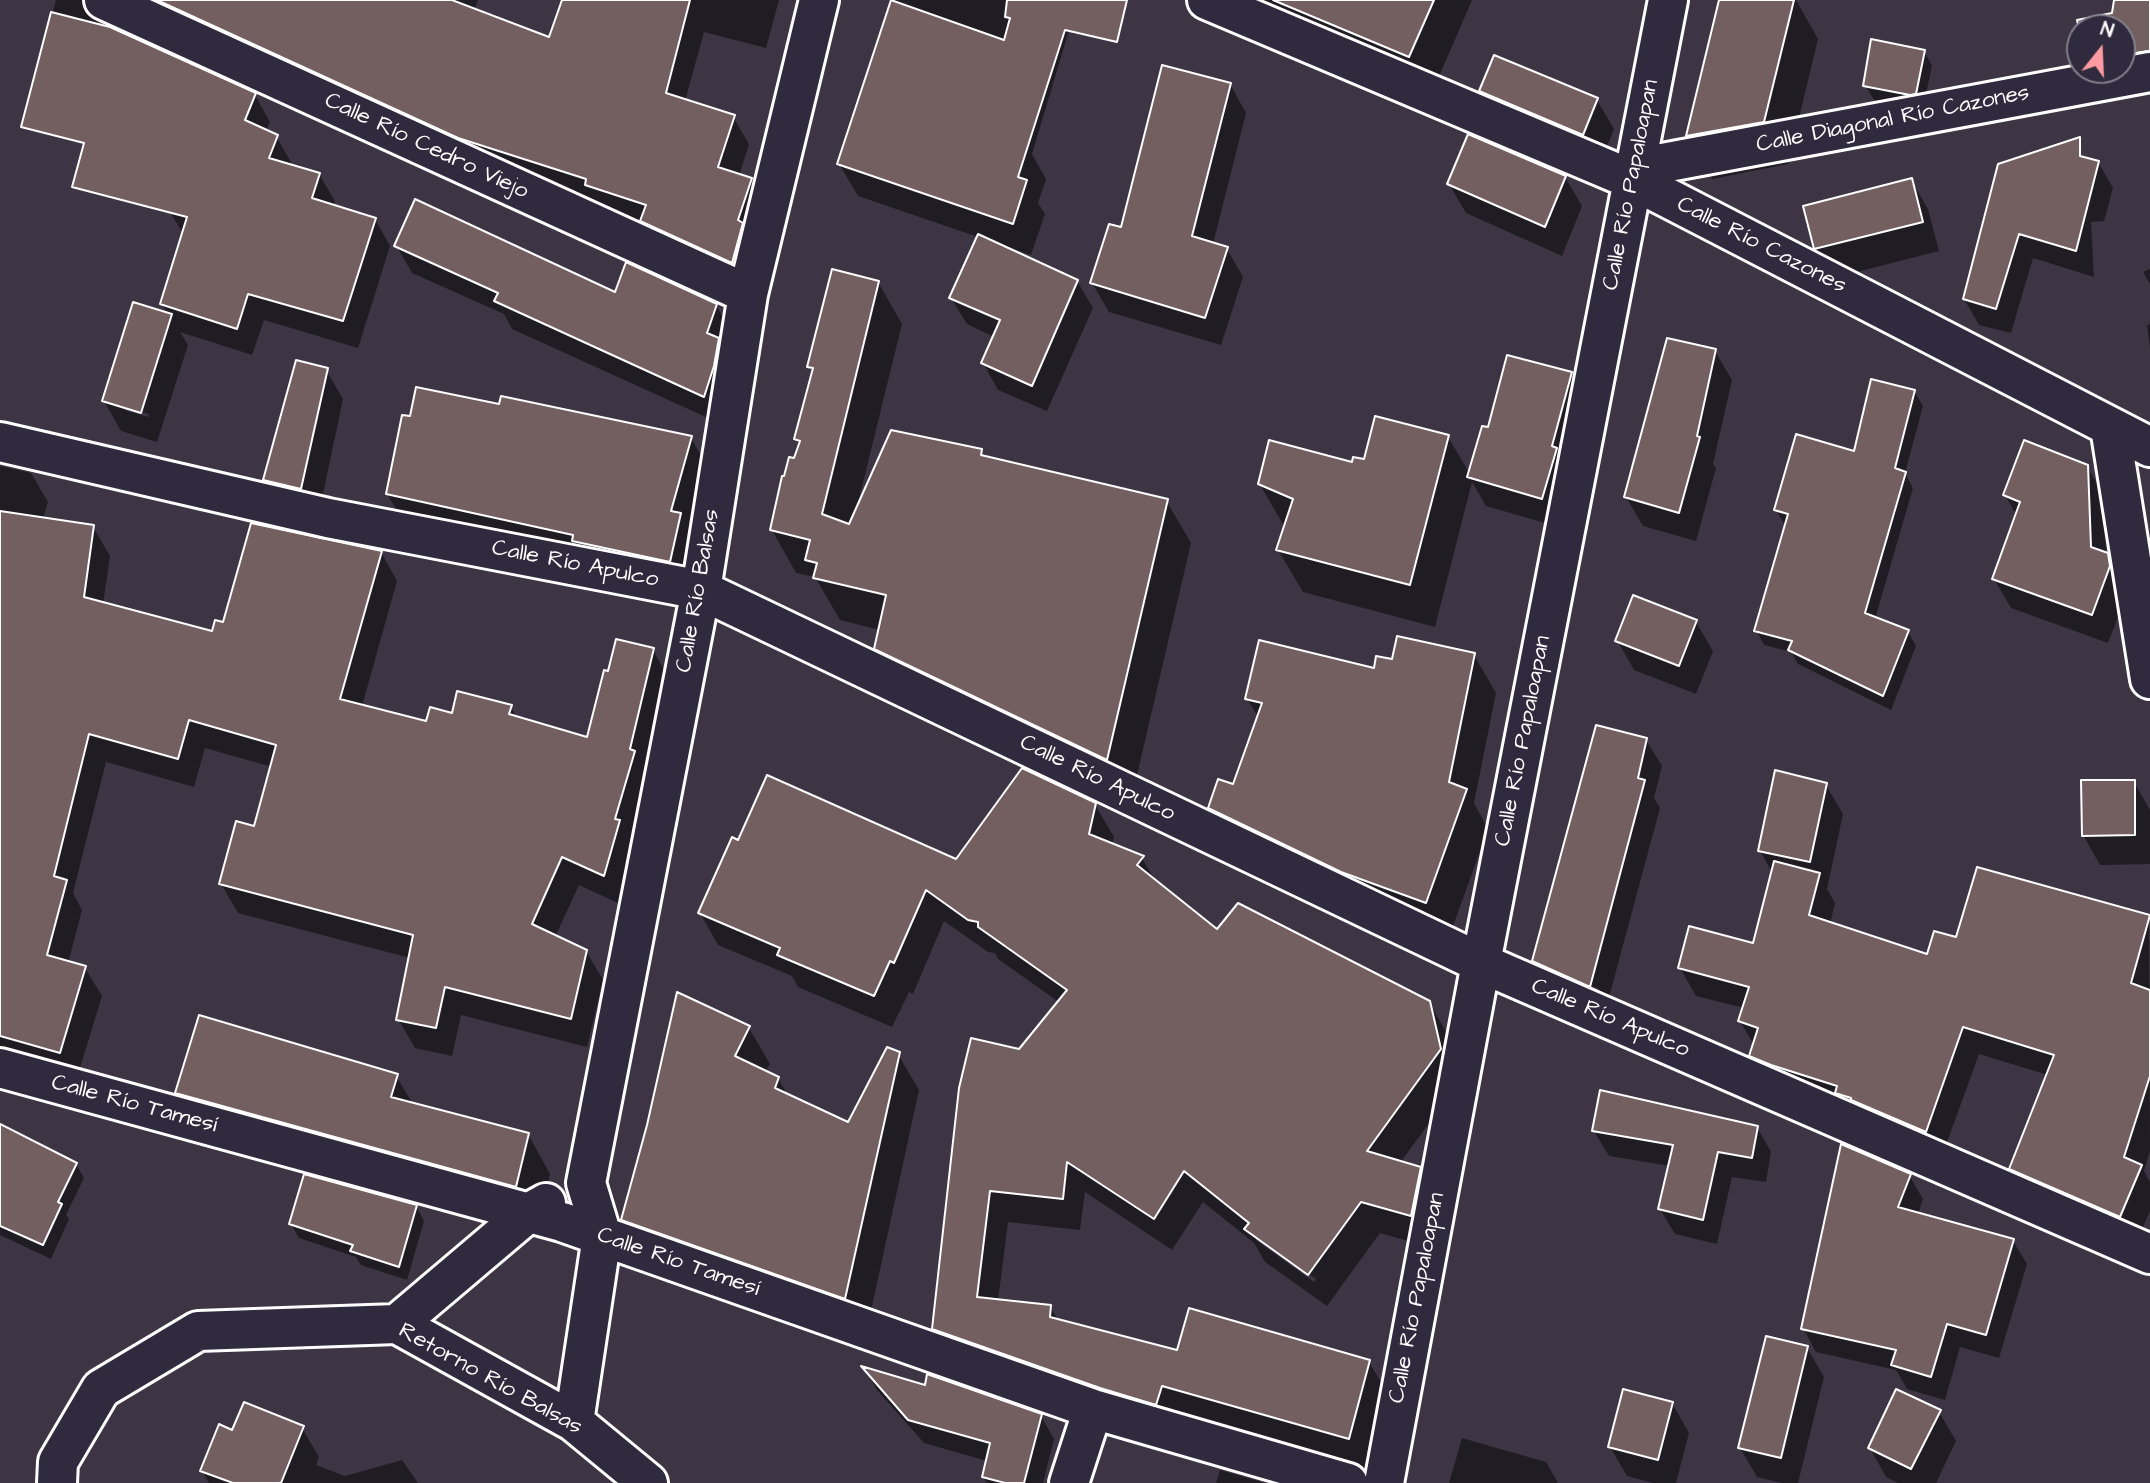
<!DOCTYPE html>
<meta charset="utf-8">
<style>
body{margin:0}
#map{position:relative;width:2150px;height:1483px;overflow:hidden;background:#3d3544;font-family:"Architects Daughter",sans-serif}
canvas{display:block}
.north{position:absolute;left:2066px;top:14px;width:70px;height:70px;box-sizing:border-box;background:#2f2a3d;border:2px solid #827f8b;border-radius:50%;rotate:18deg;font-size:19px;font-weight:700;line-height:28px;text-align:center;color:#fff}
.north::after{content:'';display:block;margin:auto;width:24px;height:32px;background:#ff9aa2;clip-path:polygon(50% 0,100% 100%,50% 72%,0 100%)}
</style>
<div id="map">
<canvas width="2150" height="1483"></canvas>
<div class="north">N</div>
</div>
<script>
const g = document.querySelector('canvas').getContext('2d');
g.lineJoin = 'round';
function fillPath(path, color) {
  g.fillStyle = color;
  g.fill(path, 'evenodd');
}
function toPath(rows) {
  const path = new Path2D();
  for (const r of rows) {
    path.moveTo(r[0], r[1]);
    for (let i = 2; i < r.length; i += 2) path.lineTo(r[i], r[i + 1]);
  }
  return path;
}
function strokePath(path, color, width, dash) {
  g.strokeStyle = color;
  g.lineWidth = width;
  g.lineCap = dash ? 'butt' : 'round';
  g.setLineDash(dash || []);
  g.stroke(path);
}
function label(font, color, halo, rows, align = 'center') {
  g.font = font + ' "Architects Daughter",sans-serif';
  g.lineWidth = 5;
  g.setLineDash([]);
  g.textBaseline = 'middle';
  g.strokeStyle = halo;
  g.fillStyle = color;
  for (const [text, x, y, turn = 0] of rows) {
    g.save();
    g.translate(x, y);
    g.rotate((+turn || 0) * Math.PI / 180);
    g.textAlign = isNaN(turn) ? turn : align;
    if (halo) g.strokeText(text, 0, 0);
    g.fillText(text, 0, 0);
    g.restore();
  }
}
const shadow = toPath([
 [56,0,478,0,474,10,550,40,563,0,779,0,766,48,704,32,685,101,733,117,749,144,739,176,751,180,767,207,747,289,658,248,645,226,602,212,598,204,475,164,107,9,98,23,255,95,270,122,266,132,276,136,292,164,291,166,319,174,335,201,333,206,375,219,390,246,358,348,264,320,252,355,180,332,188,345,157,442,121,431,104,401,168,315,162,304,184,235,170,212,182,167,29,102],
 [125,407,149,414,148,417,125,410],
 [892,0,1078,0,1032,154,1046,179,1038,203,1045,214,1031,255,1008,247,1007,249,1077,281,1093,308,1047,411,998,390,983,363,994,337,967,324,951,298,978,237,858,196,839,164],
 [1232,0,1472,0,1431,95],
 [1721,0,1796,0,1818,39,1788,164,1712,179,1688,136],
 [2150,7,2150,90,2122,70,2122,28,2081,28],
 [1924,51,1932,66,1923,108,1874,100,1865,85],
 [1230,84,1246,113,1213,244,1227,249,1243,277,1221,345,1109,312,1092,283,1123,230],
 [1481,91,1597,100,1614,129,1600,163,1498,120],
 [2098,162,2113,188,2104,221,2091,222,2094,277,2033,258,2011,333,1979,325,1964,299,1999,166],
 [1565,177,1582,206,1562,256,1466,213,1449,184],
 [1911,180,1928,209,1939,251,1833,278,1816,248],
 [396,245,616,294,716,305,732,333,719,423,512,329,504,314,412,273],
 [2150,269,2150,284,2143,272],
 [878,282,902,324,858,503,981,451,985,458,1166,500,1191,543,1131,801,901,691,876,648,880,630,840,620,815,577,796,573,772,530,800,446,796,438,814,374,809,366],
 [2150,323,2150,348,2147,326],
 [1715,351,1732,380,1713,464,1716,468,1696,541,1643,526,1626,497],
 [326,370,343,399,318,518,281,509,264,480],
 [1570,374,1587,403,1559,527,1486,506,1472,482,1435,627,1303,592,1278,550,1284,526,1259,483,1365,462,1448,437,1470,474,1489,430],
 [1914,391,1923,406,1905,473,1913,488,1875,619,1908,632,1916,646,1891,710,1798,664,1791,652,1764,645,1756,630,1787,525,1784,524,1776,510,1855,453],
 [500,406,691,438,707,466,689,531,696,543,686,589,404,522,387,494,412,418],
 [0,466,31,473,48,502,43,519,93,527,110,556,103,604,214,634,225,624,381,552,397,581,362,706,427,723,453,715,511,707,517,718,588,739,653,650,669,679,635,851,620,904,579,885,555,937,586,951,603,980,587,1047,461,1015,452,1056,415,1048,398,1019,410,958,238,913,221,884,255,828,272,767,205,748,194,787,106,762,73,893,82,910,68,963,85,968,102,996,76,1081,0,1059],
 [2087,466,2104,496,2106,554,2124,585,2126,596,2108,643,2011,608,1994,579,2017,516,2005,495],
 [1696,622,1713,651,1696,694,1634,670,1617,640],
 [1474,655,1496,693,1474,803,1488,829,1448,940,1232,846,1210,808,1234,786,1259,718,1247,699,1375,671,1394,661],
 [1646,740,1662,766,1654,798,1660,808,1605,1012,1549,988,1534,961],
 [1551,968,1599,989,1598,992,1551,972],
 [2134,782,2150,810,2150,864,2100,865,2083,835],
 [1826,785,1843,814,1827,889,1835,903,1830,924,1929,956,1957,939,2149,916,2150,1151,2144,1171,2150,1182,2150,1211,2136,1244,2027,1196,2011,1168,2048,1075,1979,1054,1941,1159,1767,1083,1751,1055,1754,1045,1740,1021,1744,1008,1696,996,1680,968,1754,945,1773,874,1760,851],
 [1841,1093,1860,1099,1859,1102,1841,1097],
 [1095,805,1114,837,1112,845,1142,858,1157,884,1217,932,1429,1002,1448,1035,1459,1082,1400,1163,1420,1168,1438,1201,1429,1247,1380,1233,1327,1306,1265,1262,1254,1243,1203,1202,1172,1250,1085,1192,1080,1230,1008,1222,998,1301,1050,1307,1058,1320,1178,1352,1369,1362,1388,1394,1380,1483,952,1361,934,1329,1020,1051,1059,1002,998,959,995,953,988,952,944,921,913,994,909,992,892,1027,798,987,792,976,718,945,700,913,957,861],
 [1256,1236,1316,1279,1314,1282,1256,1240],
 [749,1028,770,1064,765,1072,778,1078,788,1096,849,1124,898,1054,919,1090,866,1334,644,1256,623,1219,649,1125],
 [396,1076,413,1104,528,1134,550,1174,538,1225,200,1132,177,1093],
 [0,1126,76,1164,84,1178,66,1215,69,1219,51,1259,0,1235],
 [1757,1127,1771,1152,1766,1182,1732,1177,1717,1244,1675,1234,1660,1209,1670,1166,1609,1156,1594,1131],
 [1909,1175,1923,1199,1918,1214,2013,1241,2027,1264,1999,1358,1960,1347,1945,1400,1907,1389,1896,1370,1816,1352,1803,1328],
 [416,1206,424,1221,407,1280,361,1265,356,1257,299,1238,291,1224],
 [1807,1348,1824,1377,1798,1483,1782,1483,1757,1477,1740,1448],
 [865,1369,927,1387,1041,1416,1054,1439,1043,1483,987,1483,983,1477,987,1461,924,1443,877,1390],
 [1672,1403,1689,1433,1676,1483,1653,1483,1627,1476,1610,1447],
 [1939,1412,1956,1441,1936,1483,1898,1483,1886,1477,1870,1448],
 [302,1428,319,1457,316,1465,345,1476,402,1460,418,1483,209,1483,202,1471,233,1432],
 [1462,1438,1546,1462,1558,1483,1449,1483],
 [1220,1470,1265,1483,1216,1483]
]);
const building = toPath([
 [157,0,452,0,549,37,562,0,690,0,666,93,735,115,718,167,752,178,738,220,743,223,732,263,640,221,646,205,585,185,586,179,458,138,157,0],
 [891,0,1004,40,1010,18,1005,17,1007,0,1127,0,1117,42,1065,30,1018,177,1027,180,1013,224,837,164,891,0],
 [1273,0,1434,0,1409,57,1273,0],
 [1719,0,1794,0,1764,122,1686,136,1719,0],
 [2114,0,2150,0,2150,51,2122,55,2122,28,2080,28,2080,33,2077,20,2112,13,2114,0],
 [51,12,110,27,256,93,245,120,278,135,269,158,320,173,312,198,376,218,343,321,248,294,237,329,160,304,187,217,72,187,84,143,21,127,51,12],
 [1871,39,1925,50,1916,94,1910,95,1863,86,1871,39],
 [1494,55,1598,98,1583,135,1479,91,1494,55],
 [1162,65,1231,83,1192,236,1228,247,1205,318,1090,283,1109,224,1121,227,1162,65],
 [1468,134,1566,176,1545,227,1447,184,1468,134],
 [2080,137,2080,156,2099,161,2076,251,2019,234,1996,309,1963,299,1998,164,2080,137],
 [1912,178,1923,222,1814,249,1803,206,1912,178],
 [415,199,615,292,626,262,717,304,707,333,719,338,714,366,704,397,494,301,498,293,394,246,415,199],
 [978,234,1078,280,1032,386,981,363,1000,320,949,298,978,234],
 [832,269,879,281,822,514,849,524,891,430,982,449,981,455,1168,499,1107,760,874,649,886,595,813,578,817,563,805,560,810,540,770,530,782,476,784,476,789,457,794,458,800,441,794,439,813,368,807,367,832,269],
 [133,302,172,314,141,413,102,401,133,302],
 [1667,338,1716,349,1697,436,1700,437,1679,513,1624,497,1667,338],
 [1507,355,1572,372,1552,446,1557,448,1542,499,1467,477,1482,426,1488,427,1507,355],
 [296,360,328,368,301,489,263,480,296,360],
 [1871,379,1915,390,1895,468,1906,472,1865,613,1909,630,1883,696,1788,650,1792,641,1754,631,1788,514,1774,510,1796,434,1854,451,1871,379],
 [416,387,499,404,501,396,692,436,671,511,681,513,670,562,572,541,573,535,386,494,402,415,410,416,416,387],
 [1375,416,1449,435,1410,585,1276,550,1293,499,1258,484,1269,440,1352,462,1353,457,1364,459,1375,416],
 [2024,440,2088,465,2091,547,2108,553,2110,566,2092,615,1992,579,2020,502,2003,495,2024,440],
 [0,511,94,525,84,597,212,631,215,620,223,622,251,523,382,551,340,699,426,721,430,707,452,713,457,691,512,705,509,714,587,737,604,670,608,671,616,639,654,648,630,749,635,751,615,819,620,820,604,876,562,857,532,924,587,950,571,1019,445,987,436,1028,396,1020,413,935,219,884,236,821,254,826,276,745,189,720,178,759,89,734,54,876,67,880,47,955,86,966,60,1053,0,1036,0,511],
 [1633,595,1697,620,1679,666,1615,641,1633,595],
 [1397,636,1475,653,1449,782,1467,789,1426,903,1341,872,1208,808,1218,779,1233,784,1262,703,1245,699,1259,640,1374,668,1376,656,1392,659,1397,636],
 [1596,725,1647,738,1638,778,1645,780,1590,987,1532,961,1596,725],
 [1022,768,1096,803,1089,834,1144,856,1137,865,1217,929,1238,903,1430,1001,1441,1049,1367,1151,1421,1167,1411,1216,1361,1202,1308,1275,1244,1229,1249,1223,1184,1171,1154,1219,1067,1162,1063,1199,990,1191,977,1297,1051,1305,1050,1317,1177,1350,1189,1308,1370,1360,1349,1439,1162,1386,1156,1405,1100,1388,932,1329,959,1088,971,1038,1019,1049,1067,990,978,927,978,922,968,920,926,890,894,963,890,961,874,996,777,955,780,948,698,913,732,837,738,840,767,775,956,859,1022,768],
 [1775,770,1827,783,1810,862,1758,851,1775,770],
 [2081,780,2135,780,2135,835,2082,836,2081,780],
 [1774,861,1820,873,1809,915,1927,954,1934,931,1956,937,1977,867,2150,915,2131,983,2150,990,2150,1076,2124,1157,2142,1165,2120,1217,2009,1169,2054,1055,1963,1027,1926,1132,1851,1100,1851,1098,1835,1093,1837,1086,1771,1065,1749,1056,1758,1028,1738,1021,1749,987,1678,968,1689,926,1753,943,1774,861],
 [677,992,750,1026,735,1056,779,1077,775,1088,848,1122,887,1047,900,1052,845,1299,621,1220,647,1125,677,992],
 [199,1015,398,1074,391,1097,529,1133,516,1187,175,1093,199,1015],
 [1600,1090,1758,1126,1752,1158,1718,1152,1703,1220,1658,1209,1673,1145,1592,1131,1600,1090],
 [0,1124,77,1163,58,1202,62,1204,43,1245,0,1226,0,1124],
 [1841,1144,1911,1174,1898,1207,2014,1239,1986,1335,1947,1324,1931,1377,1891,1365,1896,1350,1801,1329,1841,1144],
 [304,1174,417,1205,399,1267,350,1251,353,1245,289,1224,304,1174],
 [1766,1336,1808,1346,1781,1458,1738,1448,1766,1336],
 [861,1366,925,1385,927,1374,1042,1414,1024,1483,1005,1483,982,1477,990,1443,908,1420,861,1366],
 [1623,1389,1673,1402,1658,1460,1608,1447,1623,1389],
 [1896,1389,1941,1410,1911,1469,1868,1448,1896,1389],
 [244,1402,304,1426,281,1483,233,1483,200,1471,219,1424,232,1430,244,1402]
]);
const street = toPath([
 [104,0,748,294],
 [1207,0,1633,180,2150,447],
 [1636,168,2150,72],
 [2110,427,2150,679],
 [0,442,328,518,701,590,1481,963,2150,1254],
 [0,1068,562,1222,1093,1409,1348,1483],
 [397,1324,528,1213,546,1203],
 [574,1422,602,1236,586,1183,701,590,748,294,819,0],
 [57,1483,58,1462,101,1389,198,1331,397,1324,574,1422,648,1483],
 [1069,1483,1093,1409],
 [1384,1483,1481,963,1668,0]
]);
const streetNames = [
 ["Calle Diagonal Río Cazones",1893,120,-11],
 ["Calle Río Cedro Viejo",426,147,25],
 ["Calle Río Papaloapan",1632,185,-79],
 ["Calle Río Cazones",1761,246,27],
 ["Calle Río Apulco",575,565,11],
 ["Calle Río Balsas",699,591,-80],
 ["Calle Río Papaloapan",1524,741,-79],
 ["Calle Río Apulco",1097,779,26],
 ["Calle Río Apulco",1610,1019,23],
 ["Calle Río Tamesí",134,1105,15],
 ["Calle Río Tamesí",678,1263,19],
 ["Calle Río Papaloapan",1418,1298,-79],
 ["Retorno Río Balsas",490,1380,29]
];
fillPath(shadow, '#0007');
fillPath(building, '#735f60');
strokePath(building, '#fff', 2);
strokePath(street, '#fff', 44);
strokePath(street, '#2f2a3d', 38);
label('23px', '#fff', '#2f2a3d', streetNames);
</script>
